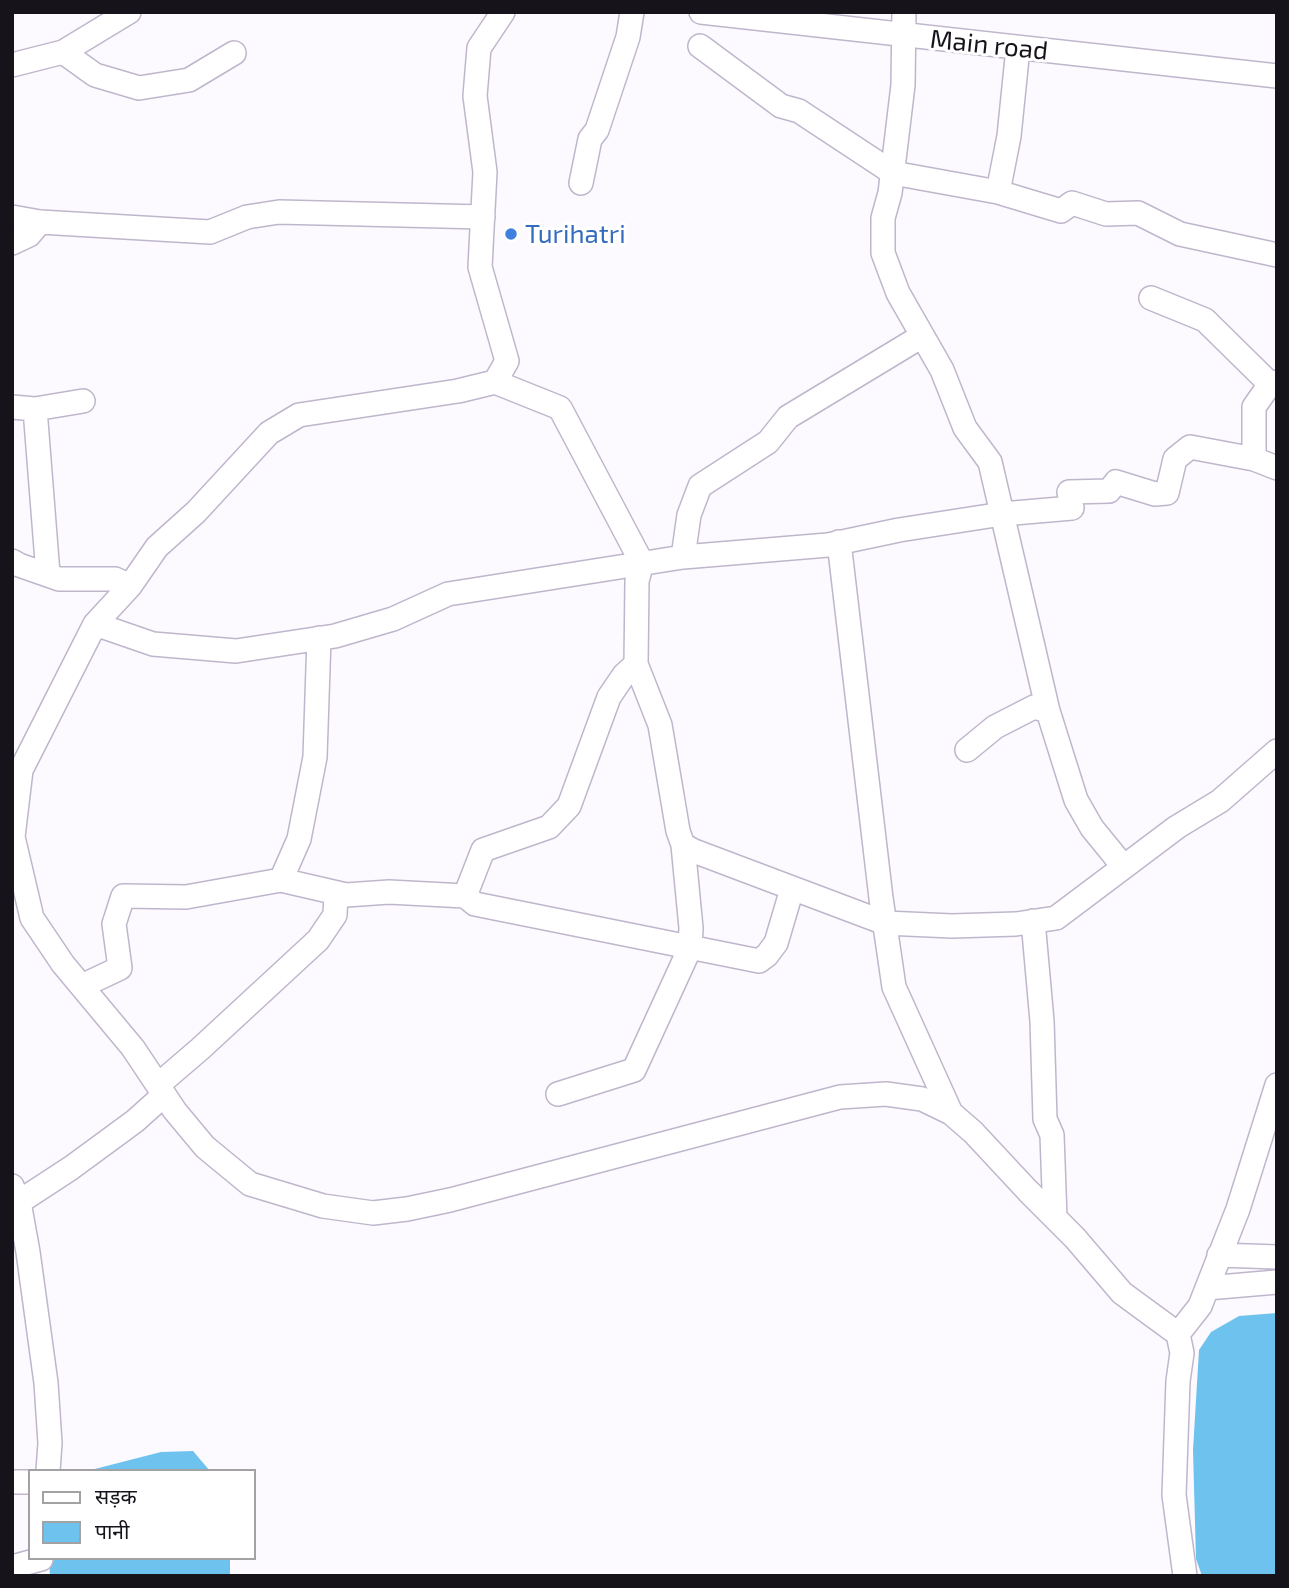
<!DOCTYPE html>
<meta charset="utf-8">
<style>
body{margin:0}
#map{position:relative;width:1289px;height:1588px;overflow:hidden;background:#fcfafe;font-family:"Exo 2","Noto Sans Devanagari",sans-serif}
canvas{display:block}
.frame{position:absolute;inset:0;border:14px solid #17131b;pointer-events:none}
.legend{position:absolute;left:28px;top:1469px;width:228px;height:91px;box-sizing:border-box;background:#fff;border:2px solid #a2a1a4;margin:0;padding:9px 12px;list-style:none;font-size:21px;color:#17131b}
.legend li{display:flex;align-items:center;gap:14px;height:35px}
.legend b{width:35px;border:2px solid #a2a1a4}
</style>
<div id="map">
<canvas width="1289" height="1588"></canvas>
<div class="frame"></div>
<ul class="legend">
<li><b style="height:9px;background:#fff"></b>सड़क</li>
<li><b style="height:19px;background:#6dc2ee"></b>पानी</li>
</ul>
</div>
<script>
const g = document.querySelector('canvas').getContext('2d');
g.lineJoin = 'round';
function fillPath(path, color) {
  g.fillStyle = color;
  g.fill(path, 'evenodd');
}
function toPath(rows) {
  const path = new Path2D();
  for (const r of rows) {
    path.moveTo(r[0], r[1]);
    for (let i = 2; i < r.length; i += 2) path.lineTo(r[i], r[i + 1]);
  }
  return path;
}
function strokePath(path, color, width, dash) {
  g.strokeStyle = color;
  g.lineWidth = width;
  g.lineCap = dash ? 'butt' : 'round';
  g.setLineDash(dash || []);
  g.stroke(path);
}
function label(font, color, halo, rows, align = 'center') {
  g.font = font + ' "Exo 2",sans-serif';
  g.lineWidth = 6;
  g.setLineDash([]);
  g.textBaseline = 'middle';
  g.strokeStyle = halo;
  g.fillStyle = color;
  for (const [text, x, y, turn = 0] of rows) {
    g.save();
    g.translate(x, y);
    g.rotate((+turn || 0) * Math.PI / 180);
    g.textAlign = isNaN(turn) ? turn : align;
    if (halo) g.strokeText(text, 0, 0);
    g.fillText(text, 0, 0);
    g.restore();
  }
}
const water = toPath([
 [1277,1313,1277,1576,1202,1576,1196,1559,1193,1450,1199,1350,1211,1332,1239,1316],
 [193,1451,210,1471,87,1471,161,1452],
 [49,1558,230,1558,230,1576,50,1576]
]);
const minor = toPath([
 [503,12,479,48,475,96,485,172,480,267,507,361,495,382,458,391,299,415,269,433,196,512,157,547,130,586,95,624,21,770,13,837,32,918,63,964,133,1048,175,1111,205,1147,250,1184,323,1206,373,1213,407,1209,450,1200,840,1097,886,1094,922,1099,951,1113,973,1132,1028,1191,1075,1238,1122,1293,1178,1334,1182,1353,1178,1381,1174,1495,1185,1576],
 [701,12,1277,76],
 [904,12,903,85,890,193,883,218,883,253,898,293,942,370,965,428,990,462,1048,711,1076,800,1092,828,1123,866],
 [700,46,781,106,799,111,893,173,998,192],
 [1018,48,1009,136,998,192,1061,211,1072,203,1106,214,1138,213,1180,234,1277,255],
 [63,52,95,75,139,88,189,80,234,53],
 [12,65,63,52,129,12],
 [581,183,590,139,597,130,628,37,632,12],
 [12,217,40,222,210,232,247,217,279,212,483,217],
 [12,243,29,235,40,222],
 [1151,298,1205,320,1270,384],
 [495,382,560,408,642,563,637,581,636,664,660,725,678,831,683,845,694,851,885,923,952,926,1016,924,1056,918,1177,827,1220,801,1277,751],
 [1277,382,1270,384,1254,407,1254,459,1277,468],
 [12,407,35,409,83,401],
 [35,409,48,574],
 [839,542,881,898,894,987,951,1113],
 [683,557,689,515,700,486,768,442,788,417,922,336],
 [12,561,19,565,59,579,115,579,130,586],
 [95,624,153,644,236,651,335,636,393,619,448,594,683,557,828,545,899,530,1002,514,1072,508,1069,492,1109,491,1116,482,1155,494,1167,493,1175,459,1190,447,1254,459],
 [319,638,315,757,299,839,281,880,346,895,389,892,465,896,475,904,759,961,767,955,776,943,792,889],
 [967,750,995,727,1034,707,1048,711],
 [465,896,483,850,549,827,569,806,609,697,624,675,636,664],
 [1033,921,1042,1021,1045,1119,1052,1135,1055,1218],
 [82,986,120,968,114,924,123,896,186,897,281,880],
 [158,1085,200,1049,318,940,335,915,336,893],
 [558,1094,634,1070,690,948,691,928,683,845],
 [12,1186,19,1202,28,1252,46,1383,50,1443,48,1471],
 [12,1203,19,1202,71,1168,135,1121,164,1095],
 [1219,1255,1277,1257],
 [1207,1288,1277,1282],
 [1178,1334,1200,1306,1238,1209,1277,1085],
 [12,1482,30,1482],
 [12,1567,41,1559]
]);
const markers = [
 [511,234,7,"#3f7fe0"]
];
const streetNames = [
 ["Main road",989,45,6]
];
const shopNames = [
 ["Turihatri",525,234]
];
fillPath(water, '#6dc2ee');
strokePath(minor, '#bfb6cc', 26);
strokePath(minor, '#fff', 23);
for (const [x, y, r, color] of markers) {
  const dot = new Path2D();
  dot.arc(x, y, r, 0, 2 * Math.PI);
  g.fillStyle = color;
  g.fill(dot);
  strokePath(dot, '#fff', 2.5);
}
label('26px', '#17131b', '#fff', streetNames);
label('26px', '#366cbe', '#fff', shopNames, 'left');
</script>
